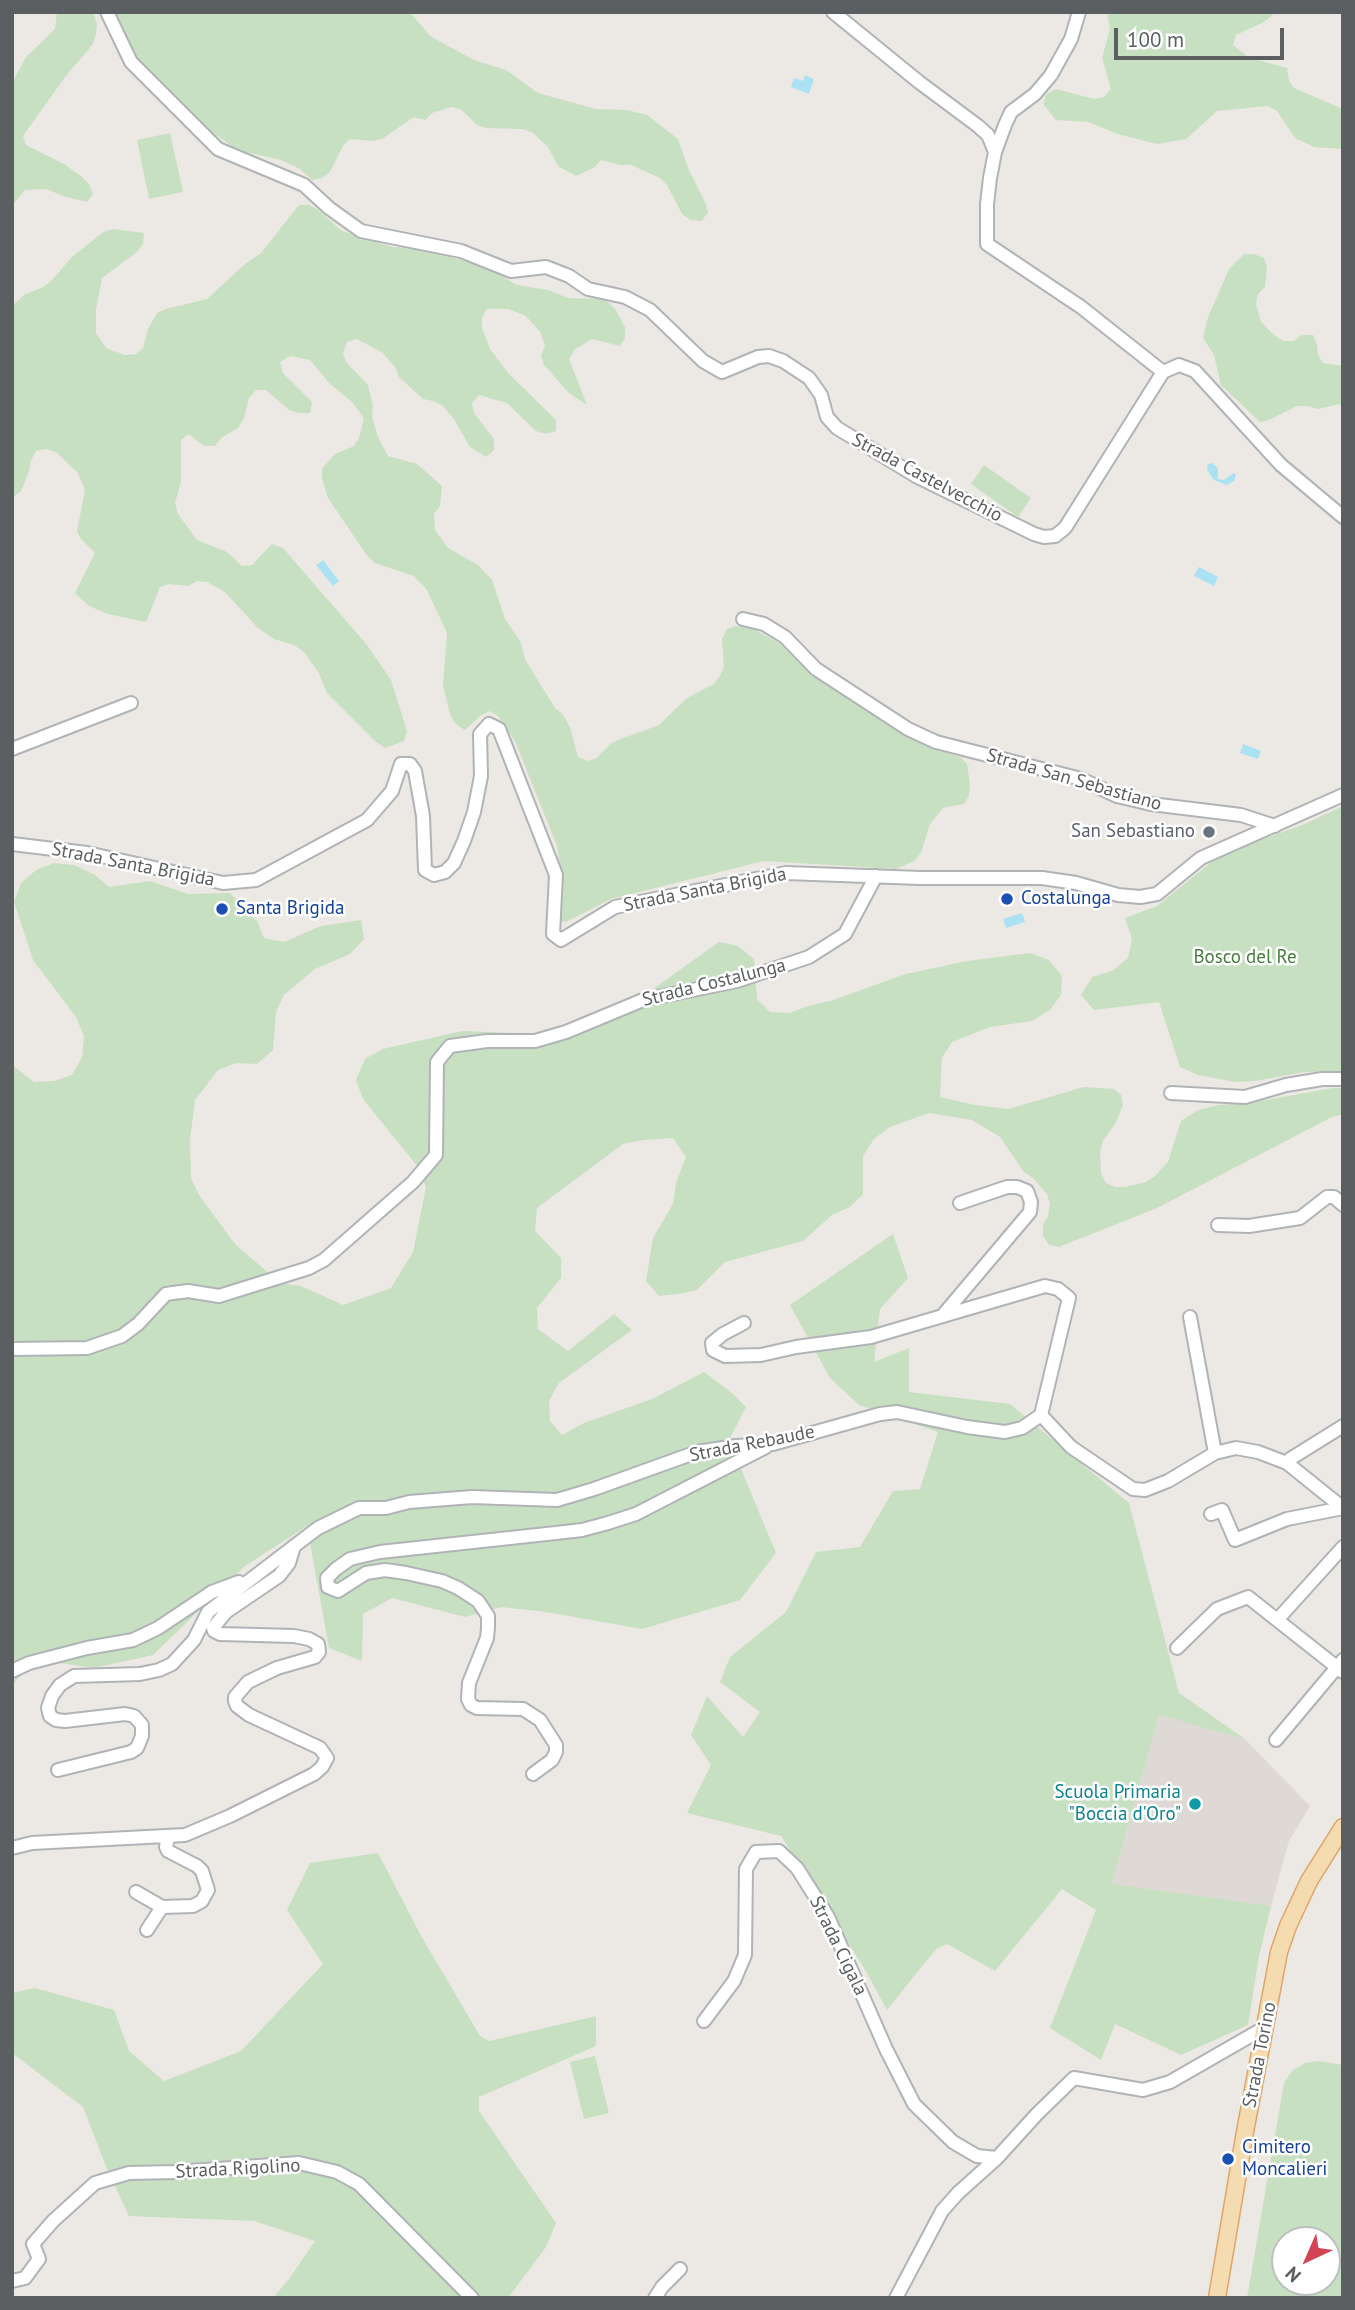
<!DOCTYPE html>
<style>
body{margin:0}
#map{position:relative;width:1355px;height:2310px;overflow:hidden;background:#ece8e3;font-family:"PT Sans",sans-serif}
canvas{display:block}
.frame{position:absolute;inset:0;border:14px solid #5b5f62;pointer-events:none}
.north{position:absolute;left:1271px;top:2226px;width:70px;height:70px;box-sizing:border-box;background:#fff;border:2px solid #bdbfc0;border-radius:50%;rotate:224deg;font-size:19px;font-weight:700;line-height:28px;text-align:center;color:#5b5f62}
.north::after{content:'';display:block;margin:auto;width:24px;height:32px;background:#d24354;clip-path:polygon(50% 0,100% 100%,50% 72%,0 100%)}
.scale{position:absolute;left:1114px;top:28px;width:170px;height:32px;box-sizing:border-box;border:4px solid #5b5f62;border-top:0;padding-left:9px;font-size:21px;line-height:24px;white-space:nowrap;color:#5b5f62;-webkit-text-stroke:5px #fff;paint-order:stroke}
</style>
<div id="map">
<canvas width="1355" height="2310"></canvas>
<div class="frame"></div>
<div class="north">N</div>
<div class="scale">100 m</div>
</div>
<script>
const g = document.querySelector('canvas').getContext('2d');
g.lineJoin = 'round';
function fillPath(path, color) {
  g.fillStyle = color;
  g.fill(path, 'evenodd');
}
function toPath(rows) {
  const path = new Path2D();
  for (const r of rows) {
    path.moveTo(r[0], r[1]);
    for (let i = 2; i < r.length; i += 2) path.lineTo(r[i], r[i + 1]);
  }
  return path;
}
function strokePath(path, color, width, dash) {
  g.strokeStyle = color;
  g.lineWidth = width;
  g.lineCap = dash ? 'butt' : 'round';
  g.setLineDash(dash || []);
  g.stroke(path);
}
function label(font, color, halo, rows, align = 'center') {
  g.font = font + ' "PT Sans",sans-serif';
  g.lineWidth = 5;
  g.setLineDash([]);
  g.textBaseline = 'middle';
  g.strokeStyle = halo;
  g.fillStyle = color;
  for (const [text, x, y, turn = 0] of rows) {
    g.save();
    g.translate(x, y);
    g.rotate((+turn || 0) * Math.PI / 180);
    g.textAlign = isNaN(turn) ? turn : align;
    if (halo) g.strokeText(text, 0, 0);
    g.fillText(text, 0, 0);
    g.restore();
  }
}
const education = toPath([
 [1159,1714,1245,1739,1310,1806,1289,1841,1271,1906,1212,1900,1112,1885]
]);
const green = toPath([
 [57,12,93,12,97,24,96,34,93,44,65,77,23,136,26,145,64,164,82,177,89,184,93,194,87,202,66,197,46,189,25,190,12,206,12,83,26,57,55,29],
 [115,12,410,12,430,36,474,60,506,70,538,93,596,109,627,110,647,115,678,139,688,168,706,204,708,213,701,221,691,220,682,214,667,185,660,178,631,165,620,165,601,160,595,167,576,176,558,166,548,147,533,133,523,129,486,128,477,125,462,110,452,107,432,113,425,120,414,117,382,139,372,141,350,139,343,146,330,172,322,178,312,180,300,169,281,160,237,150,211,131,160,83,134,54],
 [1107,12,1276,12,1264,22,1236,35,1233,45,1248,57,1287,68,1289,81,1294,88,1343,109,1343,149,1314,147,1295,138,1277,111,1268,106,1217,111,1186,139,1157,144,1118,134,1088,122,1056,120,1043,104,1047,94,1056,89,1094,99,1104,97,1111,89,1102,58,1110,29],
 [170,133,183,192,149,199,137,140],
 [299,205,309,205,318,210,342,231,392,247,419,247,489,269,517,285,548,290,568,298,598,299,608,302,615,309,625,327,625,338,620,346,592,339,575,349,569,359,587,405,570,394,544,365,541,356,545,346,540,332,526,316,508,309,487,309,482,318,482,328,490,349,509,374,556,420,556,431,545,434,536,431,507,403,479,395,472,403,474,413,494,439,494,450,486,457,470,447,455,421,443,406,433,401,423,399,399,377,396,368,383,353,357,339,347,342,343,353,346,362,368,385,373,406,372,417,378,437,388,456,417,464,442,486,440,506,434,514,435,530,448,548,478,565,492,580,505,619,520,641,526,661,555,708,563,715,570,727,578,757,588,761,597,758,610,744,618,740,659,725,687,698,714,684,720,676,724,667,722,639,727,629,736,626,752,628,780,644,803,665,846,698,935,750,960,757,967,764,970,785,969,796,964,804,943,808,930,824,921,853,914,861,896,869,764,861,611,899,566,922,559,921,560,893,563,884,557,846,515,741,498,716,489,711,480,716,465,730,457,725,451,717,443,686,447,633,427,590,414,576,375,563,368,557,328,498,322,479,322,469,335,454,354,446,359,438,364,418,352,402,329,383,310,360,290,356,280,362,283,373,312,402,310,413,299,413,289,410,266,390,256,390,249,398,244,418,238,428,221,438,215,446,204,446,189,434,181,440,181,482,175,503,178,514,197,540,227,552,242,566,252,565,272,544,283,548,367,645,391,680,407,731,404,741,385,748,376,742,327,693,319,673,304,652,294,645,274,639,258,628,225,592,207,582,197,581,188,586,169,584,160,587,146,622,108,614,89,606,75,593,95,553,81,539,77,531,85,490,77,472,56,452,46,449,36,451,31,460,29,471,21,491,12,498,12,306,24,295,43,287,51,281,71,258,103,232,113,229,144,233,143,244,137,252,102,278,96,310,96,333,106,348,125,355,136,354,143,348,148,329,157,313,166,309,207,299,245,264,261,253],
 [1244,254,1254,254,1264,258,1267,267,1265,287,1258,294,1256,304,1261,322,1275,336,1284,341,1294,341,1302,335,1313,335,1317,345,1318,355,1323,363,1343,366,1343,406,1339,404,1318,409,1308,406,1297,406,1269,420,1260,422,1221,385,1214,355,1203,338,1208,317,1229,269],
 [984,465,1031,498,1018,517,971,484],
 [1343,806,1343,1071,1304,1072,1255,1081,1235,1082,1198,1075,1180,1067,1159,1002,1094,1010,1081,995,1092,977,1112,971,1128,958,1132,939,1125,918,1157,906,1220,855,1307,823],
 [54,863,74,865,95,875,109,887,150,881,188,894,230,893,257,921,264,938,284,942,321,926,361,920,364,939,350,954,315,969,284,995,276,1012,273,1050,257,1064,236,1063,218,1070,195,1100,190,1140,191,1178,199,1195,235,1244,280,1283,301,1286,343,1305,391,1288,413,1252,426,1187,418,1167,363,1099,356,1080,365,1059,383,1049,462,1031,540,1034,636,1001,719,942,738,946,754,959,757,999,770,1012,789,1013,808,1006,830,1001,906,974,967,961,1030,953,1049,960,1062,976,1061,995,1050,1010,1032,1021,990,1027,952,1042,942,1058,940,1097,975,1105,1008,1109,1084,1087,1114,1089,1121,1095,1123,1105,1115,1124,1103,1141,1100,1152,1101,1173,1106,1183,1115,1187,1125,1187,1146,1182,1155,1176,1168,1162,1181,1121,1198,1110,1218,1105,1249,1103,1333,1088,1343,1088,1343,1114,1332,1117,1157,1208,1059,1247,1049,1245,1043,1236,1043,1225,1048,1216,1050,1204,1047,1194,1033,1178,1024,1172,1000,1137,972,1120,929,1113,890,1127,874,1139,863,1156,863,1194,850,1207,832,1215,803,1241,725,1262,697,1290,678,1294,659,1296,646,1281,653,1238,673,1204,676,1183,686,1157,673,1138,643,1140,623,1144,537,1208,535,1231,561,1258,561,1278,537,1308,538,1329,568,1351,614,1314,632,1330,559,1383,549,1401,550,1421,562,1435,584,1423,652,1399,704,1372,732,1393,746,1407,729,1440,776,1553,740,1600,642,1629,546,1612,501,1607,465,1617,392,1598,363,1614,362,1661,329,1648,307,1526,245,1566,153,1655,94,1668,53,1662,33,1666,17,1679,12,1687,12,1065,34,1082,54,1081,72,1075,82,1057,84,1036,76,1017,33,960,14,902,21,883,36,870],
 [893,1234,908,1278,880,1309,874,1362,909,1348,909,1392,1010,1404,1129,1503,1179,1693,1245,1739,1159,1715,1112,1884,1271,1906,1259,1956,1248,2025,1181,2055,1115,2024,1101,2060,1050,2028,1096,1910,1062,1889,995,1971,947,1944,936,1949,887,2010,864,1968,781,1836,687,1813,711,1765,691,1735,707,1696,743,1737,760,1712,720,1682,730,1657,786,1612,816,1552,860,1547,893,1491,920,1489,938,1432,859,1405,830,1378,790,1305],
 [378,1853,420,1934,480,2036,489,2041,596,2016,596,2046,479,2097,479,2111,556,2223,546,2247,508,2298,273,2298,289,2279,315,2241,254,2221,129,2216,107,2169,83,2107,12,2053,12,1993,35,1988,114,2010,129,2051,164,2081,241,2051,323,1964,287,1910,310,1863],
 [595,2056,609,2113,584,2119,570,2062],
 [1318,2061,1343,2065,1343,2298,1247,2298,1284,2083,1292,2071,1305,2063],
 [1285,2240,1327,2240,1327,2282,1285,2282]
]);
const water = toPath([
 [805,75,814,79,809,94,791,87,794,78,803,81],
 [1212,463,1218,468,1218,479,1224,480,1233,473,1236,475,1234,481,1227,485,1214,480,1207,470,1208,464],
 [323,560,339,581,333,586,316,565],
 [1199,567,1218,577,1214,586,1194,576],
 [1243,744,1261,751,1258,759,1240,753],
 [1022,913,1025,922,1006,928,1003,919]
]);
const minor = toPath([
 [107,12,131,62,218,149,304,185,329,208,361,231,461,251,511,271,546,267,569,276,588,289,625,297,650,310,703,361,722,372,758,357,769,356,783,361,809,378,821,395,827,417,837,428,916,476,1034,534,1044,537,1055,536,1065,528,1163,372,1179,365,1195,371,1281,465,1343,517],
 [833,12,919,82,978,126,988,135,995,152],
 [1079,12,1071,39,1051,75,1035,94,1011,112,1005,125,995,152,990,178,987,204,987,244,1081,307,1163,372],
 [743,619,764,624,785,637,816,669,908,729,936,742,1081,779,1117,796,1151,804,1241,815,1275,826],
 [12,749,131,703],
 [12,844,87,853,223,883,256,880,367,820,392,791,401,764,410,764,415,771,423,816,425,870,434,875,445,872,454,863,464,841,474,812,481,776,480,734,489,724,499,729,556,875,553,934,561,940,615,907,786,873,920,878,1042,878,1076,883,1118,895,1140,897,1157,894,1201,858,1343,795],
 [1171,1093,1245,1097,1286,1085,1322,1079,1343,1079],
 [1218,1225,1249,1226,1300,1218,1327,1197,1334,1197,1343,1205],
 [943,1315,1030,1212,1031,1202,1027,1191,1017,1187,1007,1187,960,1203],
 [1190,1317,1215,1453],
 [744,1323,723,1334,712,1343,713,1350,725,1356,761,1355,796,1347,871,1337,1045,1286,1058,1289,1069,1298,1041,1415],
 [12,1349,87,1348,122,1336,138,1324,166,1294,188,1291,219,1296,309,1268,324,1260,413,1182,436,1155,437,1062,450,1046,487,1041,535,1041,566,1032,643,1000,737,981,809,957,845,934,876,876],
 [1287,1463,1290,1459,1343,1426],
 [1211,1514,1222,1510,1235,1540,1287,1519,1343,1508],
 [1278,1619,1343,1547],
 [1177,1648,1217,1609,1248,1597,1343,1672],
 [12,1671,29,1663,87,1648,133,1640,158,1628,212,1592,239,1582],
 [1276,1740,1343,1660],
 [58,1770,131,1752,137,1748,142,1736,142,1725,134,1716,125,1714,65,1721,56,1720,50,1716,48,1708,52,1696,60,1685,74,1676,140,1674,159,1670,172,1664,194,1640,208,1612,318,1528,359,1508,386,1508,409,1502,472,1497,557,1500,594,1489,697,1452,736,1446,773,1444,880,1414,897,1412,967,1427,1005,1432,1022,1428,1041,1415,1071,1447,1133,1489,1145,1490,1168,1481,1215,1453,1236,1448,1258,1452,1287,1463,1343,1508],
 [533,1774,552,1760,556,1752,556,1745,540,1720,523,1709,477,1708,471,1705,468,1699,469,1683,487,1638,488,1628,488,1616,478,1601,458,1588,442,1581,406,1573,385,1570,366,1573,338,1591,328,1587,327,1578,336,1569,350,1559,380,1552,556,1533,582,1530,608,1523,636,1514,766,1447],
 [12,1848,32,1843,185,1835,230,1816,314,1774,322,1767,327,1758,320,1748,249,1715,237,1706,235,1701,235,1697,248,1682,277,1668,315,1657,319,1652,318,1644,309,1639,294,1636,220,1634,214,1631,213,1628,226,1612,279,1576,289,1563,294,1546],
 [136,1892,162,1907],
 [147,1930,162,1907,193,1906,202,1901,208,1890,202,1871,197,1866,168,1851,166,1847,168,1837],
 [704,2021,734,1981,745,1955,746,1869,756,1852,779,1851,797,1868,828,1917,886,2049,914,2104,953,2142,977,2156,997,2158,1037,2114,1074,2078,1143,2090,1170,2082,1264,2028],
 [12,2281,25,2278,39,2259,33,2244,53,2221,95,2183,129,2173,177,2172,299,2163,337,2172,359,2184,472,2298],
 [655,2298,662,2287,680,2269],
 [896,2298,942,2211,958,2193,997,2158]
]);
const major = toPath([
 [1217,2298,1245,2132,1279,1952,1288,1926,1309,1881,1343,1827]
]);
const markers = [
 [1209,832,7,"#6b7280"],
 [1007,899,7,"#1a4fb4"],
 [222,909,7,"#1a4fb4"],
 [1195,1804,7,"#0f9aa8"],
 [1228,2159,7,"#1a4fb4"]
];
const streetNames = [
 ["Strada Castelvecchio",927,478,28],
 ["Strada San Sebastiano",1074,780,16],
 ["Strada Santa Brigida",133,865,11],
 ["Strada Santa Brigida",705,890,-11],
 ["Strada Costalunga",714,983,-14],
 ["Strada Rebaude",752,1444,-11],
 ["Strada Cigala",838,1946,64],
 ["Strada Torino",1260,2055,-79],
 ["Strada Rigolino",238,2169,-3]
];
const worshipNames = [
 ["San Sebastiano",1195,832]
];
const transitNames = [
 ["Costalunga",1021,899],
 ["Santa Brigida",236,909],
 ["Cimitero",1242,2148],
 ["Moncalieri",1242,2170]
];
const parkNames = [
 ["Bosco del Re",1245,958]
];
const cultureNames = [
 ["Scuola Primaria",1181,1793],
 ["\"Boccia d'Oro\"",1181,1815]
];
fillPath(education, '#ded9d4');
fillPath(green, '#c8e0c2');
fillPath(water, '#abe2f3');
strokePath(minor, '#b0b4b7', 16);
strokePath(major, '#dea669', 19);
strokePath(minor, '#fff', 12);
strokePath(major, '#f4dbb0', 16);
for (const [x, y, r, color] of markers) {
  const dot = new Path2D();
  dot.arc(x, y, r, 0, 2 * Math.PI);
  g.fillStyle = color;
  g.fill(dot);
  strokePath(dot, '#fff', 2.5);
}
label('19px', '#5b5f62', '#fff', streetNames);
label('19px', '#5b616d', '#fff', worshipNames, 'right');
label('19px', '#164399', '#fff', transitNames, 'left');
label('19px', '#487d3f', '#fff', parkNames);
label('19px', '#0d838f', '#fff', cultureNames, 'right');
</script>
